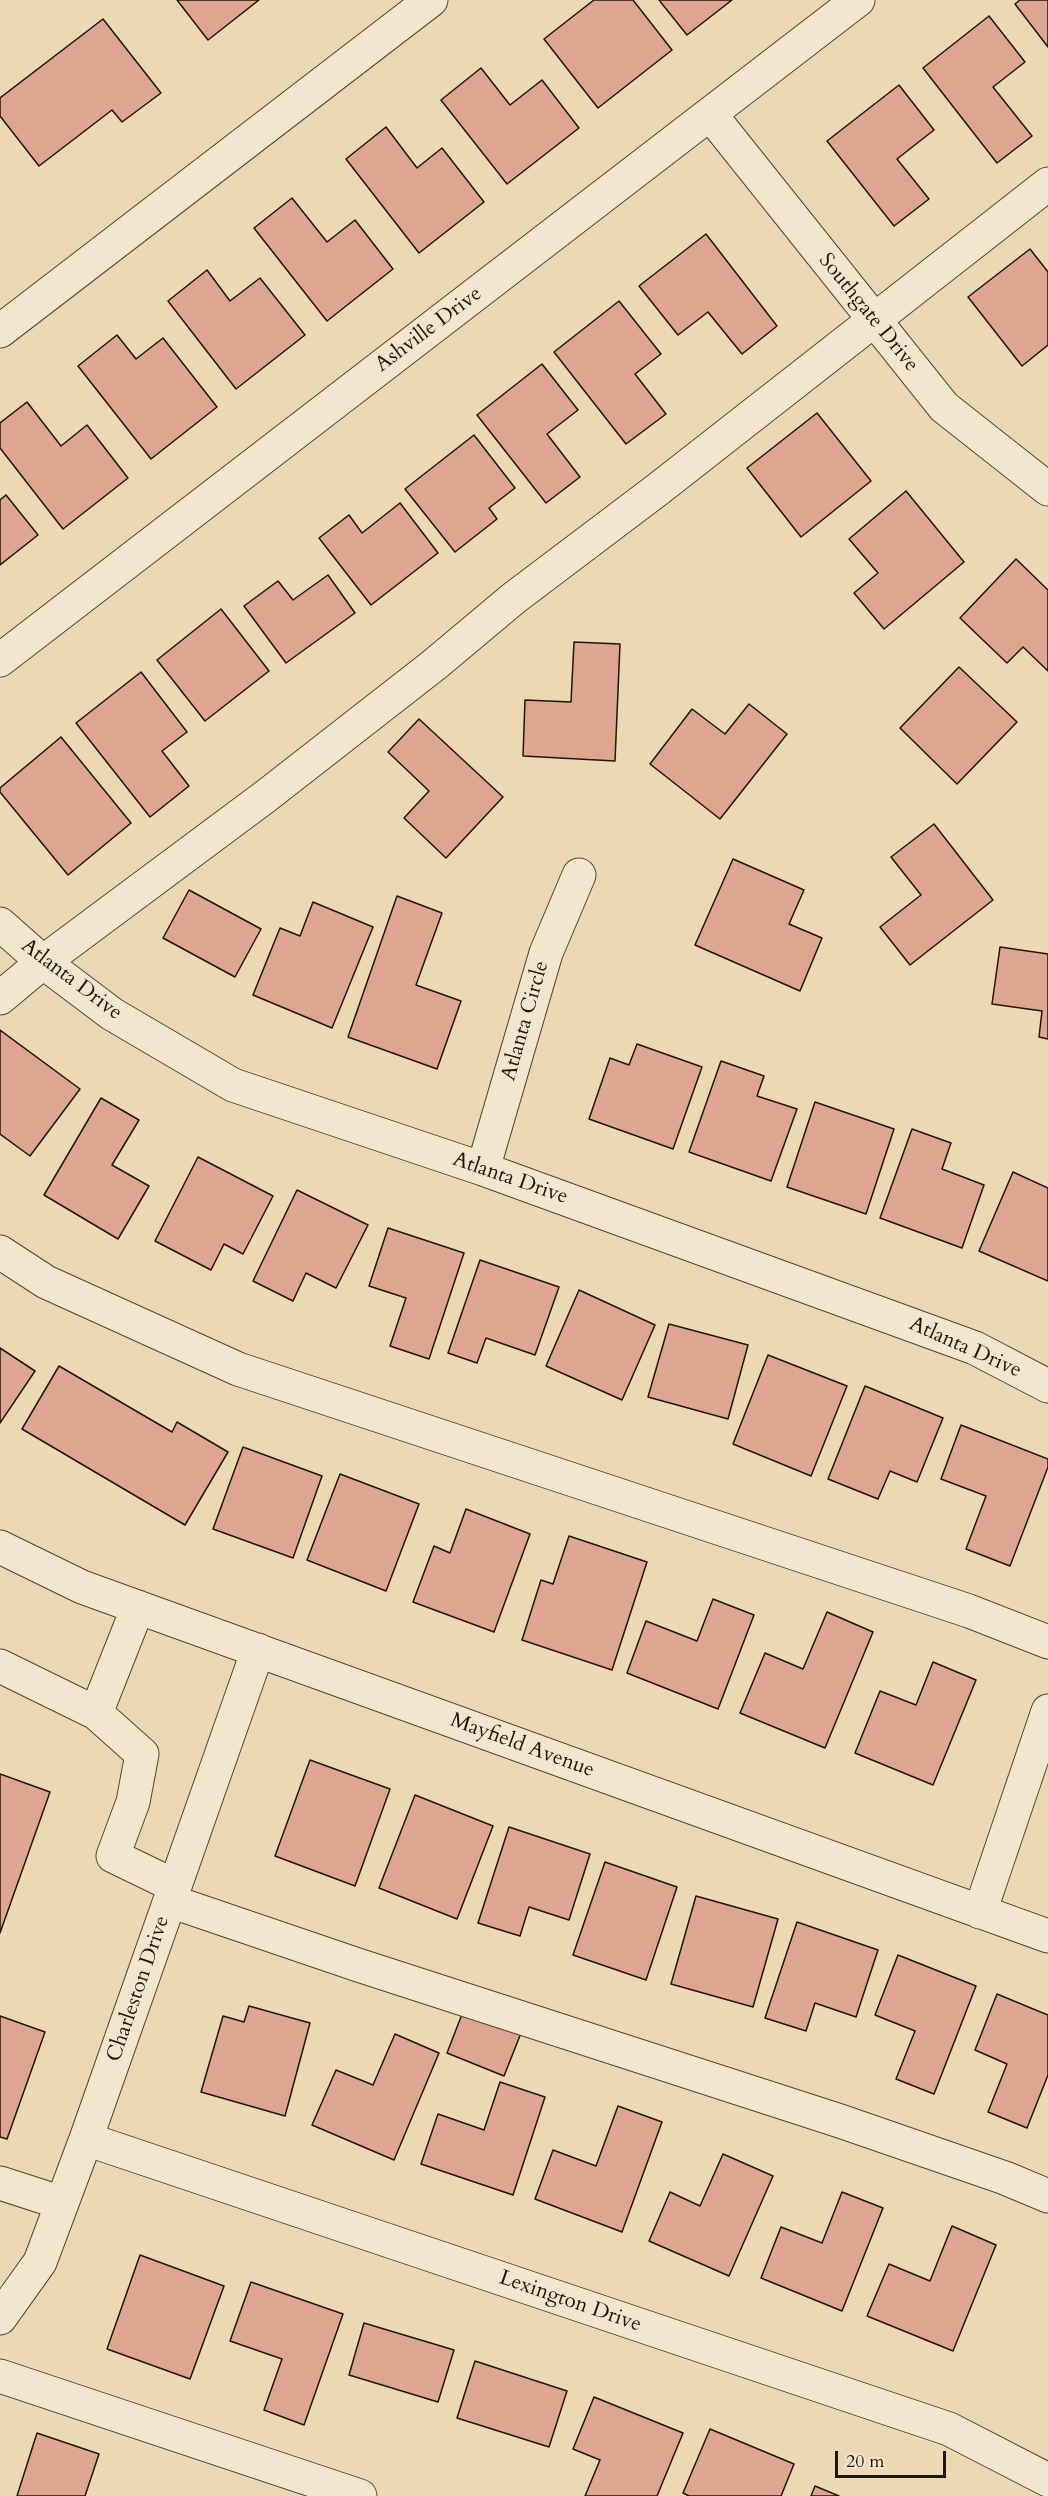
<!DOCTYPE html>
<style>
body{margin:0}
#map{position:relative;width:1048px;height:2496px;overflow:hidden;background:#edd8b4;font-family:Cardo,serif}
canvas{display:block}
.scale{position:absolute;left:835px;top:2451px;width:111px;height:27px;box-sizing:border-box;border:3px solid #1f1509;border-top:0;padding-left:8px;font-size:18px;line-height:21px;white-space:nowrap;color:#1f1509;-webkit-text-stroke:4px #f3e6ce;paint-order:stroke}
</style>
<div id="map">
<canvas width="1048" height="2496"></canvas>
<div class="scale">20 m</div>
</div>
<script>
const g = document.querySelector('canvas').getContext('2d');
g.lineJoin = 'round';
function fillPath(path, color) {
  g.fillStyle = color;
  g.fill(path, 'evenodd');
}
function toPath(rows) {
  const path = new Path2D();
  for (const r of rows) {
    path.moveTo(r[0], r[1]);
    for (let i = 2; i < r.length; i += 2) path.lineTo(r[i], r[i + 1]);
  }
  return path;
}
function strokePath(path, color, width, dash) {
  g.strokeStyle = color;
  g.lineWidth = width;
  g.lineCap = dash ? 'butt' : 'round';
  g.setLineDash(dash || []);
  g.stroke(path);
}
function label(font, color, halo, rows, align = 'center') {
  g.font = font + ' Cardo,serif';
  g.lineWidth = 6;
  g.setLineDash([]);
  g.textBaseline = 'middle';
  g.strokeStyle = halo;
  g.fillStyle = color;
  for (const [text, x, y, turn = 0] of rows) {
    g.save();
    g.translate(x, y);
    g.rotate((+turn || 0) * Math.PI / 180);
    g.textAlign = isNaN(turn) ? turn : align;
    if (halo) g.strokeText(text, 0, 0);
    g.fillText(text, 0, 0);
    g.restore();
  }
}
const building = toPath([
 [177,0,259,0,208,40,177,0],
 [594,0,633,0,672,50,598,108,544,39,594,0],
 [659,0,732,0,687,35,659,0],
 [1020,0,1048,0,1048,47,1015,4,1020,0],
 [989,16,1025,62,993,87,1032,136,997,163,923,68,989,16],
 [103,19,161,93,122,122,112,110,39,166,0,116,0,98,103,19],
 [481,68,510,105,542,80,579,128,507,184,441,100,481,68],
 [899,85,934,130,897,159,929,199,894,226,827,141,899,85],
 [386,127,417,168,442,148,484,202,419,253,346,159,386,127],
 [292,198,327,242,355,220,393,269,327,321,254,228,292,198],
 [706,234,777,326,742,354,708,312,678,335,639,286,706,234],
 [1030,249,1048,272,1048,345,1022,366,968,297,1030,249],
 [207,270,230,301,260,278,305,335,236,389,168,301,207,270],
 [619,301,661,354,635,374,666,414,626,444,554,352,619,301],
 [117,335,136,359,163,338,217,407,151,459,78,366,117,335],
 [542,364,578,410,547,434,580,477,546,503,477,415,542,364],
 [27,402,61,446,87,425,128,478,63,529,0,448,0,423,27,402],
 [817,413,871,481,801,537,747,468,817,413],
 [474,435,515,488,489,508,497,519,455,552,405,489,474,435],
 [906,491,964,562,884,629,854,593,878,573,849,539,906,491],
 [6,495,38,535,0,565,0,500,6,495],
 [400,503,438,553,371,605,319,538,349,515,362,533,400,503],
 [1016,559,1048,590,1048,671,1023,647,1007,663,960,618,1016,559],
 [328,575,355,613,286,663,244,606,278,581,293,600,328,575],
 [221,609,269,671,205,721,157,660,221,609],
 [574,642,620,644,615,761,523,756,525,700,571,702,574,642],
 [959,667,1017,722,957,784,900,728,959,667],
 [141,672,187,732,162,751,189,786,150,817,76,723,141,672],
 [749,704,787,734,720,819,650,764,692,709,725,734,749,704],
 [419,719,503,797,446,858,404,818,429,791,388,752,419,719],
 [61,737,131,823,68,875,0,792,0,788,61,737],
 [934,824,993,900,910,965,880,927,921,895,891,857,934,824],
 [733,859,804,890,789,924,822,938,800,991,695,945,733,859],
 [189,890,261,929,235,977,163,938,189,890],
 [397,896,442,913,416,985,461,1001,437,1069,348,1037,397,896],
 [313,902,373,927,332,1028,253,995,280,928,300,936,313,902],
 [1000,947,1048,954,1048,1039,1039,1037,1042,1011,992,1004,1000,947],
 [0,1030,80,1089,30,1156,0,1134,0,1030],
 [637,1044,702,1067,673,1149,589,1119,610,1058,629,1065,637,1044],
 [721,1061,764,1076,757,1096,797,1109,771,1181,689,1152,721,1061],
 [101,1098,139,1120,112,1165,149,1186,118,1239,44,1195,101,1098],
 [815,1102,894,1129,866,1214,787,1187,815,1102],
 [912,1129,951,1143,942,1169,984,1185,962,1248,880,1218,912,1129],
 [198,1157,273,1196,243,1254,224,1244,211,1270,155,1241,198,1157],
 [1013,1172,1048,1188,1048,1281,979,1251,1013,1172],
 [297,1190,368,1225,336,1288,306,1273,293,1301,253,1281,297,1190],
 [388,1228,464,1253,429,1359,390,1346,406,1298,369,1286,388,1228],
 [480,1260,559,1287,535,1355,486,1338,477,1363,448,1353,480,1260],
 [579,1290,655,1325,622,1400,546,1366,579,1290],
 [669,1324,748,1345,728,1419,648,1397,669,1324],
 [0,1348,35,1371,0,1423,0,1348],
 [768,1355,847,1386,811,1476,733,1444,768,1355],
 [59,1366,172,1432,177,1422,228,1452,185,1525,22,1429,59,1366],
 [865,1386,943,1418,917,1482,890,1471,878,1499,828,1479,865,1386],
 [961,1425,1048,1459,1048,1467,1010,1566,966,1549,986,1496,941,1479,961,1425],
 [243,1447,322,1476,293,1558,213,1529,243,1447],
 [340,1474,419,1504,386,1591,307,1560,340,1474],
 [466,1509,530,1534,494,1632,413,1602,434,1546,450,1553,466,1509],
 [569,1536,647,1562,612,1670,522,1640,541,1580,553,1584,569,1536],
 [713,1599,754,1615,718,1709,627,1673,646,1621,697,1641,713,1599],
 [827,1612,873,1632,825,1748,740,1713,765,1653,803,1669,827,1612],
 [933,1662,976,1680,933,1785,855,1753,880,1691,916,1705,933,1662],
 [310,1760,390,1789,355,1886,275,1856,310,1760],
 [0,1774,50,1792,0,1933,0,1774],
 [415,1795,493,1826,457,1919,379,1888,415,1795],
 [509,1827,590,1854,569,1920,529,1907,520,1936,478,1923,509,1827],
 [605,1862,677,1887,646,1980,573,1955,605,1862],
 [696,1896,778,1919,753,2007,671,1984,696,1896],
 [797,1922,878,1950,856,2017,815,2003,806,2031,765,2018,797,1922],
 [898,1955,976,1986,934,2094,896,2079,915,2031,875,2015,898,1955],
 [997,1994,1048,2015,1048,2075,1027,2128,988,2112,1007,2064,975,2050,997,1994],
 [249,2006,310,2023,285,2116,201,2092,223,2016,244,2022,249,2006],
 [464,2009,521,2033,504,2076,447,2053,464,2009],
 [0,2016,45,2032,7,2139,0,2137,0,2016],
 [395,2034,439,2053,394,2160,312,2125,336,2070,373,2085,395,2034],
 [500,2082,545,2097,513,2195,421,2164,438,2114,484,2130,500,2082],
 [618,2106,662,2122,622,2232,535,2199,553,2150,596,2166,618,2106],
 [723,2154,773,2176,729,2276,649,2241,670,2192,700,2206,723,2154],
 [842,2192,883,2208,842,2311,761,2278,781,2227,822,2243,842,2192],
 [952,2226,996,2245,953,2351,867,2316,889,2264,930,2281,952,2226],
 [140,2255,224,2286,190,2379,107,2349,140,2255],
 [251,2282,343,2314,304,2425,264,2410,282,2359,230,2341,251,2282],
 [364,2323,454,2350,438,2402,349,2375,364,2323],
 [475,2361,567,2391,549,2447,457,2418,475,2361],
 [594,2397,683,2433,657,2496,585,2496,600,2460,573,2449,594,2397],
 [710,2429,794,2464,781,2496,689,2496,683,2493,710,2429],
 [37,2433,99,2454,85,2496,17,2496,37,2433],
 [815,2486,839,2496,811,2496,815,2486]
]);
const minor = toPath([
 [710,114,944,407,1048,489],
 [0,331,431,0],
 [0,660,858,0],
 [0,924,43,962,112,1014,233,1085,483,1169,975,1348,1048,1386],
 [0,998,43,962,266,796,434,665,514,598,657,490,1048,184],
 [483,1169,546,953,579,875],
 [0,1252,46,1282,238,1369,969,1611,1048,1642],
 [0,1547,82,1587,1048,1936],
 [0,1666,96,1713,142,1754,133,1802,113,1856,175,1886],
 [96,1713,138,1607],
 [170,1901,358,1965,840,2121,1005,2178,1048,2196],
 [980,1912,1048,1711],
 [86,2139,949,2429,1048,2480],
 [0,2183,62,2203],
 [0,2318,40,2262,86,2139,258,1650],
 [0,2376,360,2496]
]);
const streetNames = [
 ["Southgate Drive",868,313,51],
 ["Ashville Drive",429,330,-37],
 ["Atlanta Drive",71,980,37],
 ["Atlanta Circle",526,1021,-74],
 ["Atlanta Drive",510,1179,19],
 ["Atlanta Drive",965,1348,24],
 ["Mayfield Avenue",522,1746,20],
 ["Charleston Drive",139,1989,-71],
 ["Lexington Drive",570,2302,19]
];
fillPath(building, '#dea691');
strokePath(building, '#1f1509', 1.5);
strokePath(minor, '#524634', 35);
strokePath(minor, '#f3e6ce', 33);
label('21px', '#1f1509', '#f3e6ce', streetNames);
</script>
